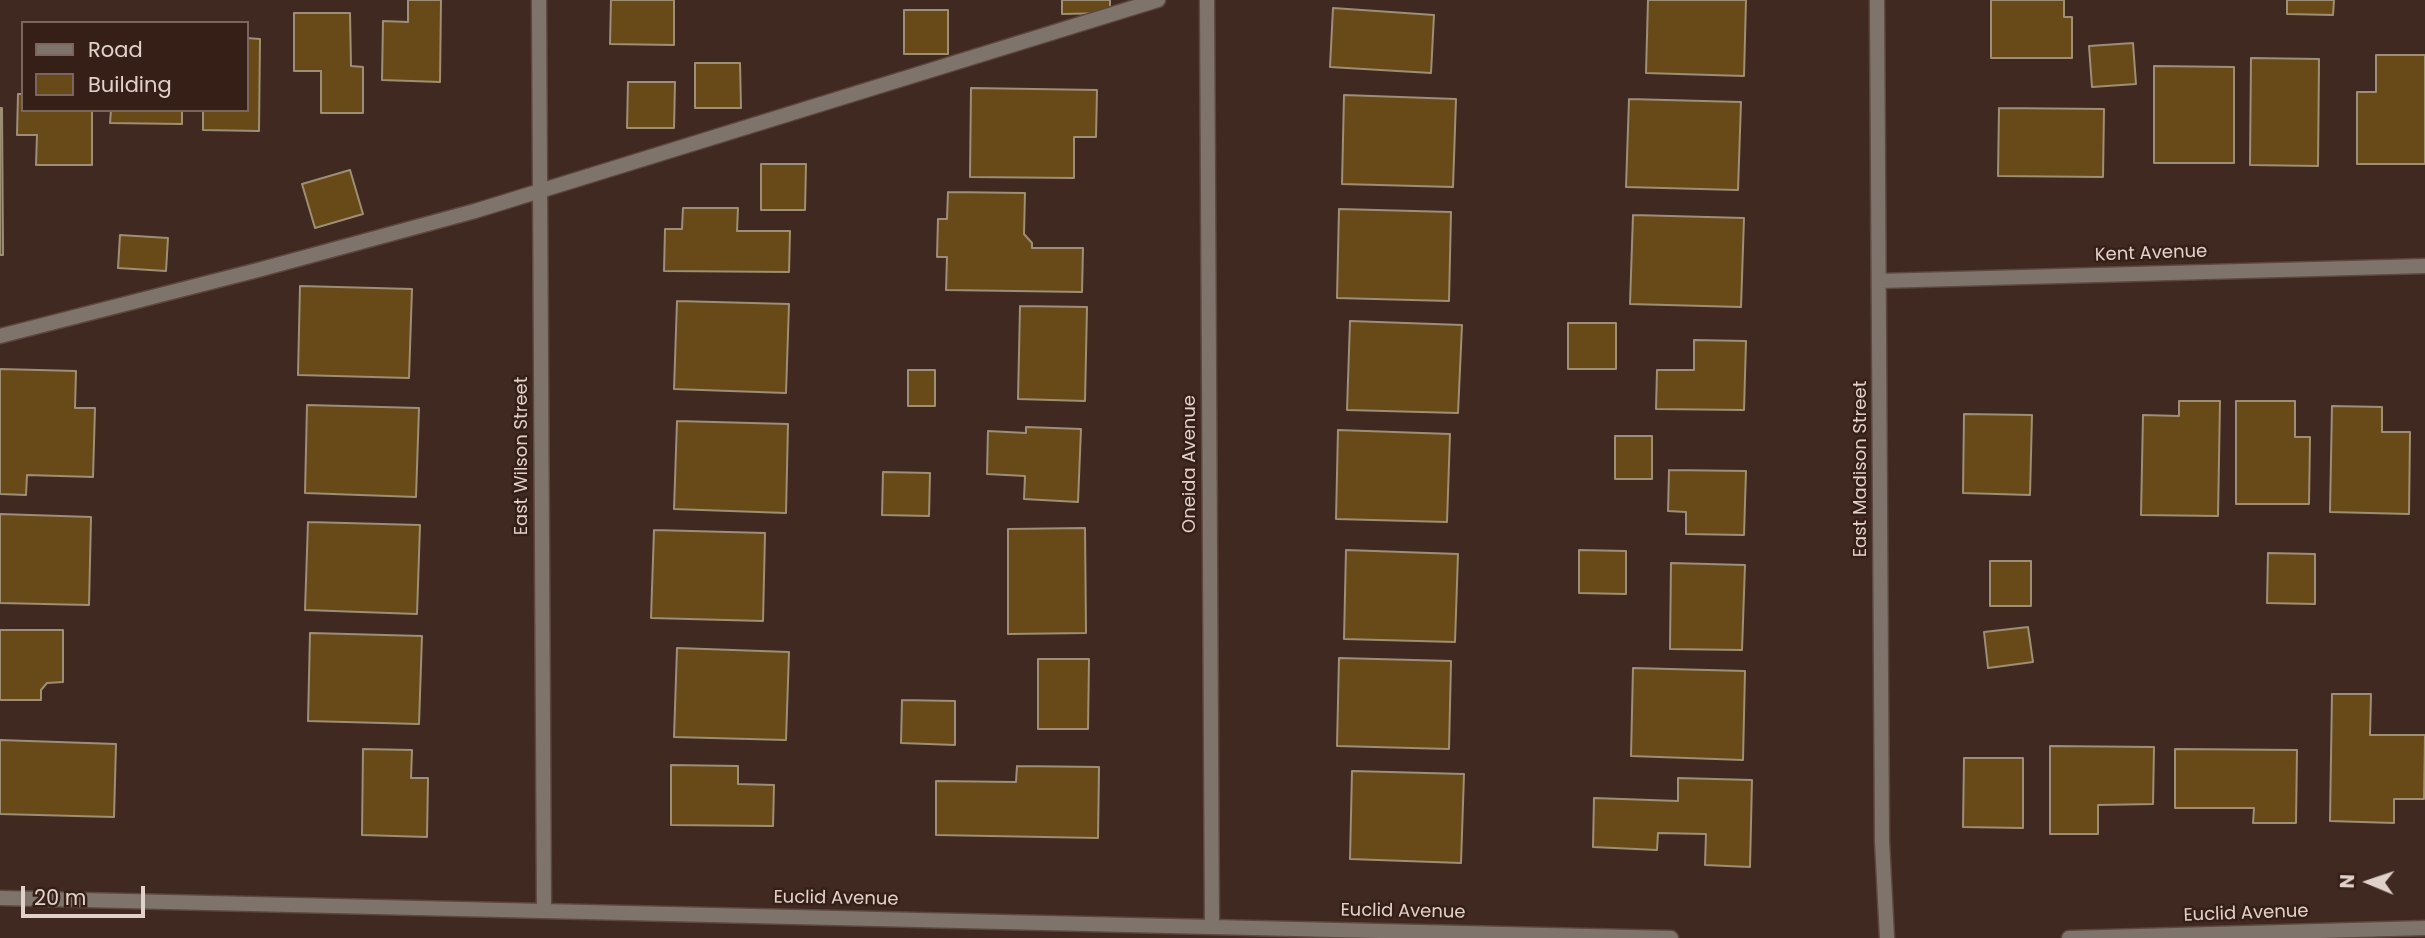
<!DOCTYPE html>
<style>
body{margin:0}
#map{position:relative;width:2425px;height:938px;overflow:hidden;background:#402920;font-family:Poppins,sans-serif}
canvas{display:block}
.legend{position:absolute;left:21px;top:21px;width:228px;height:91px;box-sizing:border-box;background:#361f16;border:2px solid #7a665e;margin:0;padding:9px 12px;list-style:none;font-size:21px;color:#e1d1cb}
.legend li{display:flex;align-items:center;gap:14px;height:35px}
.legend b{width:35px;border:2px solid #7a665e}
.north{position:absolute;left:2334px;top:847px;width:70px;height:70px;-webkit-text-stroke:5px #361f16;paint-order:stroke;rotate:272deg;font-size:19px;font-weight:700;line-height:28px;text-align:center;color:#e1d1cb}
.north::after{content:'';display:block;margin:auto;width:24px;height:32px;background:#e1d1cb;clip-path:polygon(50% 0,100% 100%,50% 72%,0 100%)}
.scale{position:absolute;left:21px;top:886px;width:124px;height:32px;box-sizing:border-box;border:4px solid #e1d1cb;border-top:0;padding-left:9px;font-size:21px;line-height:24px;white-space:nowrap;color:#e1d1cb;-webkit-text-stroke:5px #361f16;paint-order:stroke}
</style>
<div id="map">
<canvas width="2425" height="938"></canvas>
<ul class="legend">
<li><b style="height:9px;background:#7f746c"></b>Road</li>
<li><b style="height:19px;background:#674a18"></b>Building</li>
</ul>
<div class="north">N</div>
<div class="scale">20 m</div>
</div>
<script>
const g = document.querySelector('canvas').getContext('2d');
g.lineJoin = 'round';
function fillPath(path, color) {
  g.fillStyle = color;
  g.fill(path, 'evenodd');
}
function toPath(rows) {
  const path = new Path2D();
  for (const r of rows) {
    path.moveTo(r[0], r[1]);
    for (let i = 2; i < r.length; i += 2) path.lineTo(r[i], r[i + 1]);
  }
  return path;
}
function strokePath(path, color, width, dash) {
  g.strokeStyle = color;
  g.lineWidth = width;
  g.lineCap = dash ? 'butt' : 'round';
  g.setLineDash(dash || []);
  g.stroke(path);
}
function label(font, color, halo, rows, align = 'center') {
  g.font = font + ' Poppins,sans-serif';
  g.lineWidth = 5;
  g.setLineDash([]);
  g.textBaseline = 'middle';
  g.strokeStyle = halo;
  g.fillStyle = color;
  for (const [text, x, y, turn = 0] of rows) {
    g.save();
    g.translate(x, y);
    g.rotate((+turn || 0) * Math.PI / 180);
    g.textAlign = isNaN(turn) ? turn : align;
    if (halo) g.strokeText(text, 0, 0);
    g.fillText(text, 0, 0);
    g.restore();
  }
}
const building = toPath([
 [408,0,441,0,440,82,382,80,383,21,408,22,408,0],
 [611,0,674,0,674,45,610,44,611,0],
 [1062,0,1110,0,1110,13,1062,14,1062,0],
 [1648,0,1746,0,1744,76,1646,73,1648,0],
 [1991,0,2064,0,2064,17,2072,17,2072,58,1991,58,1991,0],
 [2287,0,2334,0,2333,15,2287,14,2287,0],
 [1333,8,1434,15,1431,73,1330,67,1333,8],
 [904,10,948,10,948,54,904,54,904,10],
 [294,13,350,13,351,66,363,67,363,113,321,113,321,71,294,71,294,13],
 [247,38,260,39,259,131,203,130,203,110,247,110,247,38],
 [2133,43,2136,84,2092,87,2089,46,2133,43],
 [2376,55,2425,55,2425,164,2357,164,2357,92,2376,92,2376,55],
 [2251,58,2319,59,2318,166,2250,165,2251,58],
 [695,63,740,63,741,108,695,108,695,63],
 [2154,66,2234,67,2234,163,2154,163,2154,66],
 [628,82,675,82,674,128,627,128,628,82],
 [971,88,1097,90,1096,137,1074,137,1074,178,970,177,971,88],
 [18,94,23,94,23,110,92,110,92,165,36,165,37,135,17,135,18,94],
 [1344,95,1456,99,1453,187,1342,184,1344,95],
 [1629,99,1741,102,1738,190,1626,187,1629,99],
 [0,108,2,108,3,255,0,255,0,108],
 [1999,108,2104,109,2103,177,1998,176,1999,108],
 [111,110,182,110,182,124,110,123,111,110],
 [761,164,806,164,805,210,761,210,761,164],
 [350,170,363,214,315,228,302,184,350,170],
 [948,192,1025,193,1024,234,1032,243,1032,248,1083,248,1082,292,946,290,947,257,937,257,938,219,947,219,948,192],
 [683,208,738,208,737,231,790,231,789,272,664,271,665,229,682,229,683,208],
 [1339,209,1451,212,1449,301,1337,298,1339,209],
 [1633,215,1744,218,1741,307,1630,304,1633,215],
 [120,235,168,238,166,271,118,268,120,235],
 [300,286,412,289,409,378,298,375,300,286],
 [677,301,789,304,786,393,674,389,677,301],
 [1020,306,1087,307,1085,401,1018,399,1020,306],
 [1350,321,1462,325,1458,413,1347,410,1350,321],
 [1568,323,1616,323,1616,369,1568,369,1568,323],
 [1694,340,1746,341,1744,410,1656,409,1657,370,1694,370,1694,340],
 [0,369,76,371,75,408,95,408,93,477,27,475,26,495,0,494,0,369],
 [908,370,935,370,935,406,908,406,908,370],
 [2179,401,2220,401,2218,516,2141,515,2143,415,2179,416,2179,401],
 [2236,401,2295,401,2295,437,2310,437,2309,504,2236,504,2236,401],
 [307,405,419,408,416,497,305,493,307,405],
 [2332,406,2382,407,2382,432,2410,432,2409,514,2330,512,2332,406],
 [1964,414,2032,415,2030,495,1963,493,1964,414],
 [677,421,788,424,786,513,674,509,677,421],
 [1026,427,1081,429,1078,502,1024,499,1025,476,987,474,988,431,1026,433,1026,427],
 [1338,430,1450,434,1447,522,1336,519,1338,430],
 [1615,436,1652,436,1652,479,1615,479,1615,436],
 [1669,470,1746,471,1744,535,1686,534,1686,512,1668,511,1669,470],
 [883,472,930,473,929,516,882,515,883,472],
 [0,514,91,517,89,605,0,603,0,514],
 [308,522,420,525,417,614,305,610,308,522],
 [1085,528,1086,633,1008,634,1008,529,1085,528],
 [654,530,765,533,763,621,651,618,654,530],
 [1346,550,1458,554,1455,642,1344,639,1346,550],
 [1579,550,1626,551,1626,594,1579,593,1579,550],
 [2268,553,2315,554,2315,604,2267,603,2268,553],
 [1990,561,2031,561,2031,606,1990,606,1990,561],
 [1671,563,1745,565,1742,650,1670,649,1671,563],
 [2028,627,2033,662,1988,668,1984,632,2028,627],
 [0,630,63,630,63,682,47,683,41,690,41,700,0,700,0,630],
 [310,633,422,636,419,724,308,721,310,633],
 [677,648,789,652,786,740,674,737,677,648],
 [1339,658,1451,661,1449,749,1337,746,1339,658],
 [1038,659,1089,659,1088,729,1038,729,1038,659],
 [1633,668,1745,671,1743,760,1631,756,1633,668],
 [2332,694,2371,694,2370,735,2425,735,2424,799,2394,799,2394,823,2330,821,2332,694],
 [902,700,955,701,955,745,901,743,902,700],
 [0,740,116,744,114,817,0,814,0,740],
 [2050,746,2154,747,2153,804,2098,805,2098,834,2050,834,2050,746],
 [363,749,412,750,411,778,428,778,427,837,362,835,363,749],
 [2175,749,2297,750,2296,823,2253,823,2254,808,2175,808,2175,749],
 [1964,758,2023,758,2023,828,1963,827,1964,758],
 [671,765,738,766,738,784,774,785,773,826,671,825,671,765],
 [1017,766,1099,767,1098,838,936,835,936,781,1016,782,1017,766],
 [1352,771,1464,774,1461,863,1350,859,1352,771],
 [1678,778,1752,780,1750,867,1705,865,1706,834,1658,833,1657,850,1593,847,1594,798,1678,801,1678,778]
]);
const lane = toPath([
 [0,336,258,270,475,211,1158,0]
]);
const street = toPath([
 [539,0,544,911],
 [1207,0,1212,927],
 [1877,0,1882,841,1887,938],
 [1879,281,2425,266],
 [0,898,1671,938],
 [2069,938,2425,928]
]);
const streetNames = [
 ["Kent Avenue",2151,254,-2],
 ["East Wilson Street",522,456,-90],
 ["Oneida Avenue",1190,464,-90],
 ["East Madison Street",1861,469,-90],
 ["Euclid Avenue",836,899,1],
 ["Euclid Avenue",1403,912,1],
 ["Euclid Avenue",2246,914,-2]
];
fillPath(building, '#674a18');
strokePath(building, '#9e8e76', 2);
strokePath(lane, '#5d473f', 17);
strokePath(street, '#5d473f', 17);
strokePath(lane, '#7f746c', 14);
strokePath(street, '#7f746c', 14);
label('18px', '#e1d1cb', '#361f16', streetNames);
</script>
